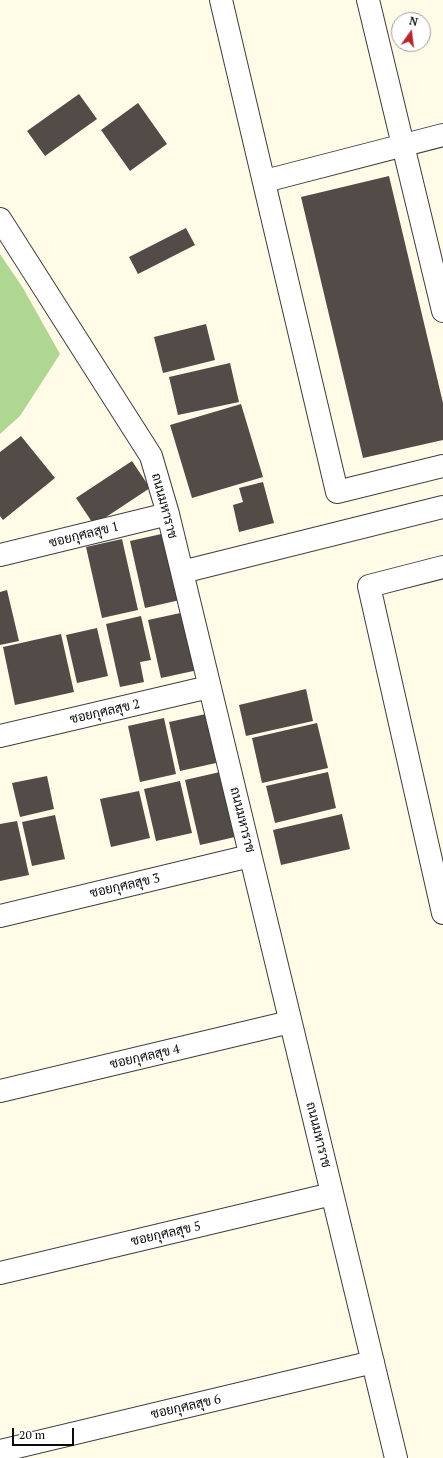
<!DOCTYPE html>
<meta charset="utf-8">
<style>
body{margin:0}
#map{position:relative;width:443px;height:1458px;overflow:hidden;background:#fffbe7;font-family:"PT Serif",serif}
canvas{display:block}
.north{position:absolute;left:391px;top:12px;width:40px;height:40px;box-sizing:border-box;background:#fff;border:1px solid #9d9d9d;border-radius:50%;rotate:14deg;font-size:11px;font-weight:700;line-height:16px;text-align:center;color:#0a0a0a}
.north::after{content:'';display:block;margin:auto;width:14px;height:18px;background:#b62629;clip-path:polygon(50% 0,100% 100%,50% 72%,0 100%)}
.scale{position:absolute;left:12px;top:1428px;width:62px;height:18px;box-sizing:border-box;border:2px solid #0a0a0a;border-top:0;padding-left:5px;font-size:12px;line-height:14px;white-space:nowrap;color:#0a0a0a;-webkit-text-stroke:3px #fff;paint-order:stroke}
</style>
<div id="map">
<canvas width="443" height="1458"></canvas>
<div class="north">N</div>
<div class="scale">20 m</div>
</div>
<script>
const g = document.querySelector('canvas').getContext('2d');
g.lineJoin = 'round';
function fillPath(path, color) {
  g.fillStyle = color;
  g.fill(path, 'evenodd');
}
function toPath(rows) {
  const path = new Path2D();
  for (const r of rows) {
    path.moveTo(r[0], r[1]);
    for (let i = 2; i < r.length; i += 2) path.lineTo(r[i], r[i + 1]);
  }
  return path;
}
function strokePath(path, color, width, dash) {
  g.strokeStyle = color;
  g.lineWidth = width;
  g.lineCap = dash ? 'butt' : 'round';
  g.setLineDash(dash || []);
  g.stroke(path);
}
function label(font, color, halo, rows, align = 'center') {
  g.font = font + ' "PT Serif",Sarabun,serif';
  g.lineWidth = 4;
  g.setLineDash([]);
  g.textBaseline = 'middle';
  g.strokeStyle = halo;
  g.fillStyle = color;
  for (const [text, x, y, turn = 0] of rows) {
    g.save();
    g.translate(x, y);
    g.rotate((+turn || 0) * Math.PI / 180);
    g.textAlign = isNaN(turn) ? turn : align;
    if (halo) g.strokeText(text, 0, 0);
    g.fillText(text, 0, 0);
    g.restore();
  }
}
const forest = toPath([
 [0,254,23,288,60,354,20,416,0,434]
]);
const building = toPath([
 [79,94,97,119,45,156,27,131],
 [138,103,167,144,130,171,101,130],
 [389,176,443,403,443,440,363,458,301,197],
 [186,228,195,245,138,274,129,257],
 [206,324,215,360,163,373,154,337],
 [230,363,239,402,178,415,169,377],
 [241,404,263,477,192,498,170,425],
 [21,436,55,478,3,520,0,516,0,452],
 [132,461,150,488,94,525,76,498],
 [263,482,274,523,239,532,233,505,243,502,239,488],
 [166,533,180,600,145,608,130,541],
 [122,539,138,610,102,618,86,547],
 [7,590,19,641,0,645,0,592],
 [185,612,198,670,161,678,148,620],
 [141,616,151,660,140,662,144,682,120,687,106,624],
 [97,628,108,676,77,683,66,635],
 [61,634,74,692,15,705,3,647],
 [306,689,313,721,246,736,239,705],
 [206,714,216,763,180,771,169,722],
 [164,718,176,774,140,782,128,726],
 [317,723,328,768,262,783,252,738],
 [220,772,235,837,200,845,185,780],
 [328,772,336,808,275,823,266,786],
 [47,776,54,809,20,817,12,783],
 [180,781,192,833,156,841,144,789],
 [139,791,150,838,111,847,100,799],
 [342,814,350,849,281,865,273,830],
 [55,815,65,859,32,866,22,822],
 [17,821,29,875,0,881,0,824]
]);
const street = toPath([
 [221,0,337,492,443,466],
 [368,0,443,311],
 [265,181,443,135],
 [0,219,151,456,168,514,182,572,396,1458],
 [0,555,168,514],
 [443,567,369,586,443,913],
 [182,572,443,507],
 [0,736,209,687],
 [0,916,250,856],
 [0,1091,290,1022],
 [0,1273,332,1194],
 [0,1451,373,1362]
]);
const streetNames = [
 ["ถนนมหาราช",164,506,75],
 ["ซอยกุศลสุข 1",84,535,-14],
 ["ซอยกุศลสุข 2",105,712,-13],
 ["ถนนมหาราช",242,820,76],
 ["ซอยกุศลสุข 3",125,886,-13],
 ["ซอยกุศลสุข 4",145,1057,-13],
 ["ถนนมหาราช",318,1135,76],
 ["ซอยกุศลสุข 5",166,1234,-13],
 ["ซอยกุศลสุข 6",186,1407,-13]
];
fillPath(forest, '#b0d792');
fillPath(building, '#524b47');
strokePath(street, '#3d3d3d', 24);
strokePath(street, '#fff', 22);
label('13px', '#0a0a0a', '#fff', streetNames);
</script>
